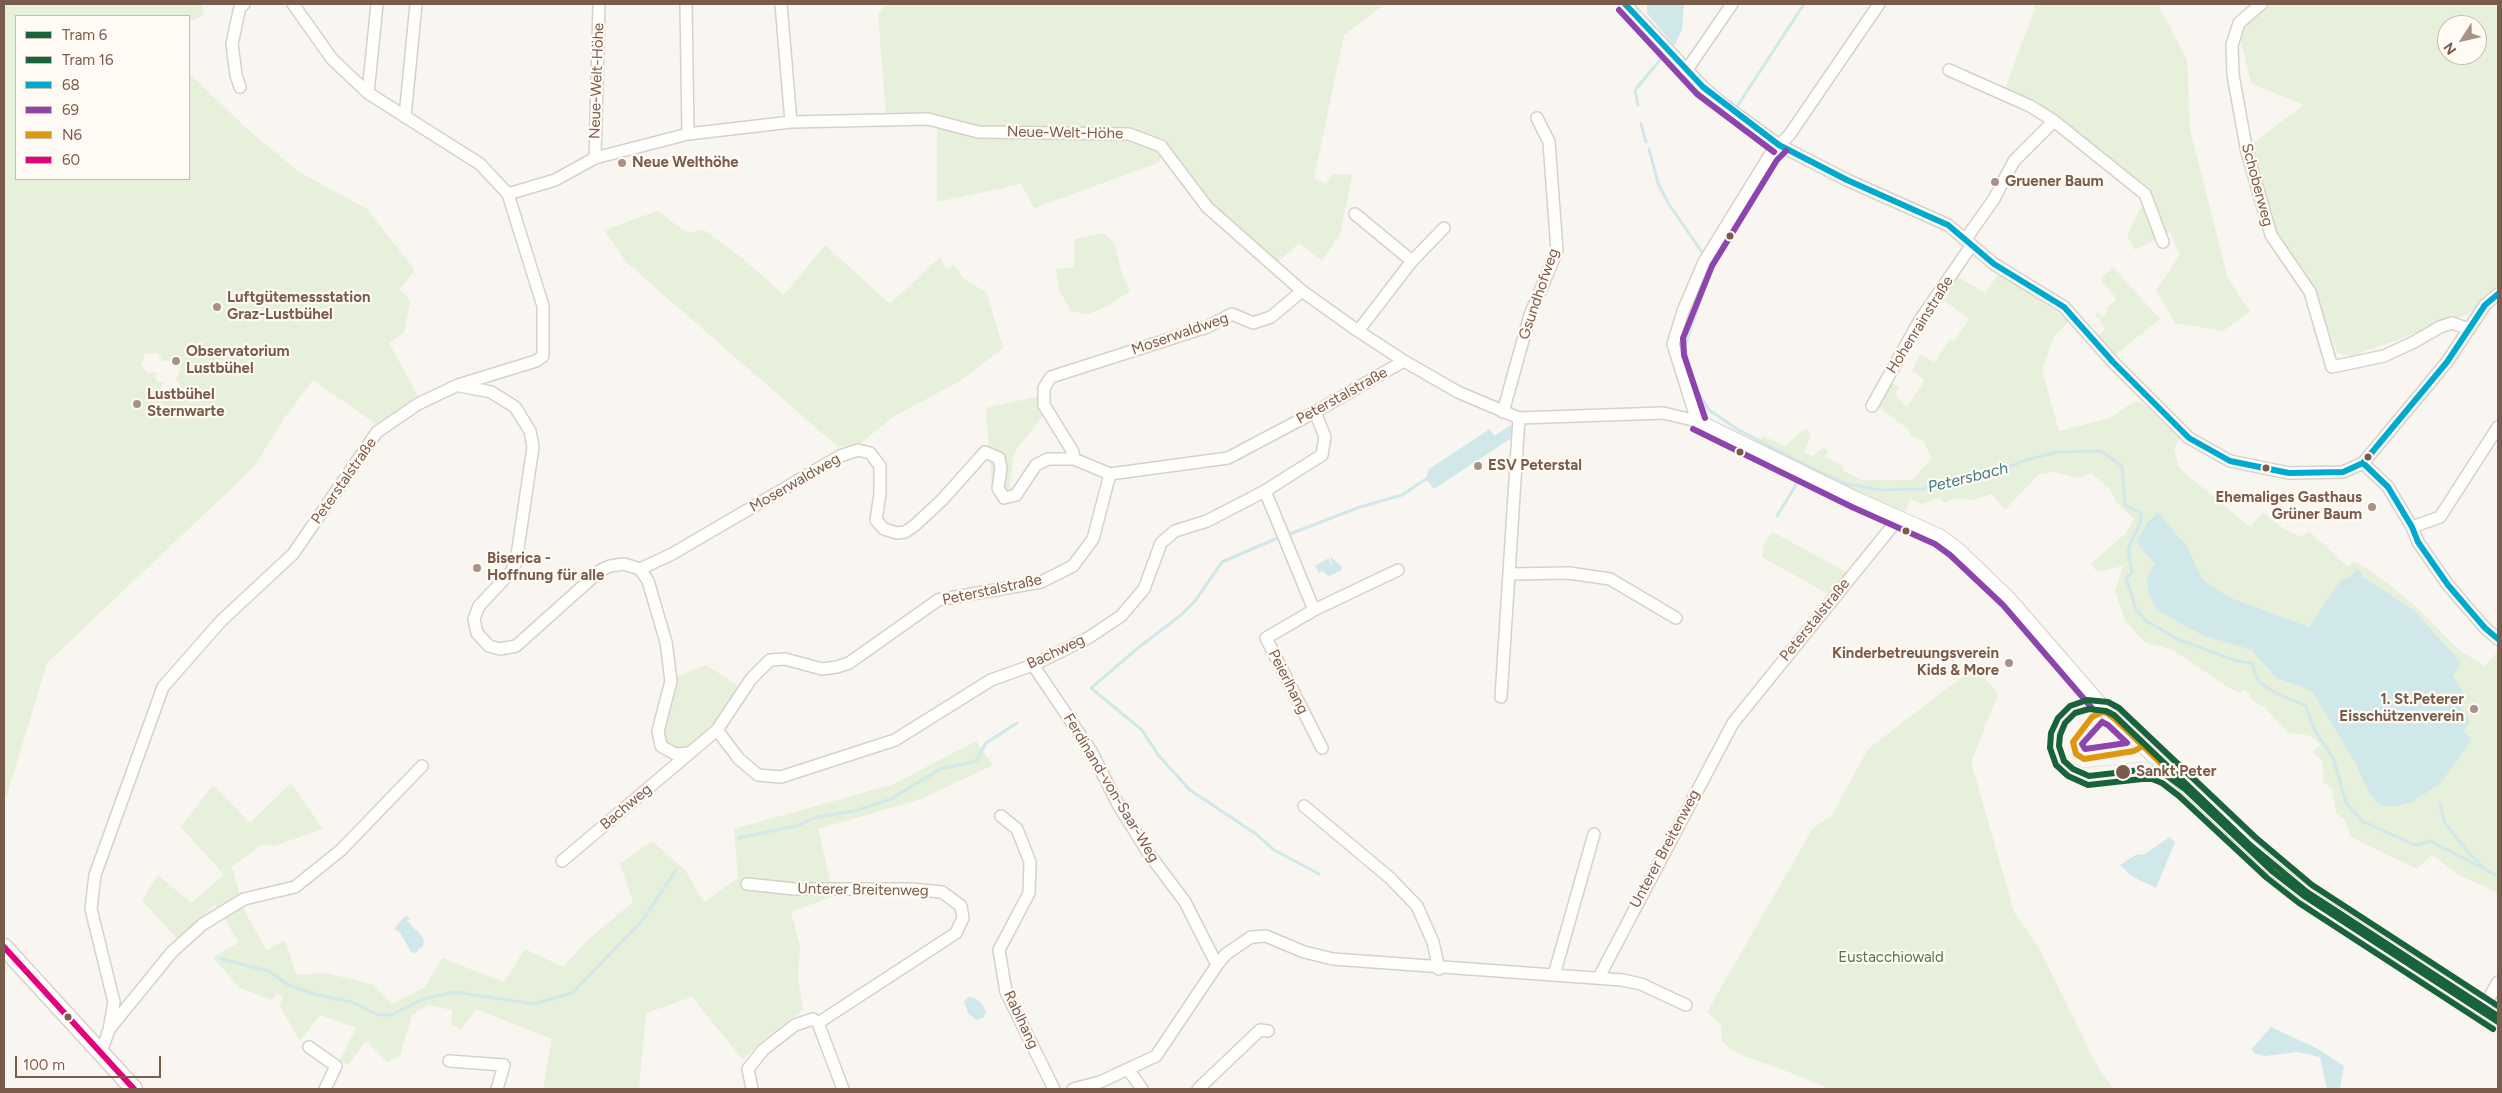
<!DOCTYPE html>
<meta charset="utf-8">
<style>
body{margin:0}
#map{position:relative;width:2502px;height:1093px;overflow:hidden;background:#f9f5f0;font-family:Figtree,sans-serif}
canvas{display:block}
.frame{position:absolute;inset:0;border:5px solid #7a5c4d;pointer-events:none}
.legend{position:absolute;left:15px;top:15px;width:175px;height:165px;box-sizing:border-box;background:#fffaf3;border:1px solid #cabbb1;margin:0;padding:6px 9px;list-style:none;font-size:15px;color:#7a5c4d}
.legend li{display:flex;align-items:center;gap:10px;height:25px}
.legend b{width:25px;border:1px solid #cabbb1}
.north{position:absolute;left:2437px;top:15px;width:50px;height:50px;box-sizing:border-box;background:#fffaf3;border:1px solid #cabbb1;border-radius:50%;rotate:235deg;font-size:14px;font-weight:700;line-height:20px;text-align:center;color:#7a5c4d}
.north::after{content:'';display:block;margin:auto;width:18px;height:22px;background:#a69286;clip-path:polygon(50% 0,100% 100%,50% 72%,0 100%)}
.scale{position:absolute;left:15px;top:1056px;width:146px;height:22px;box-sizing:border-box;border:2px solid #7a5c4d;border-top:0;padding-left:6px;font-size:15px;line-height:18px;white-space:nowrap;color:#7a5c4d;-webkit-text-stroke:4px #fffaf3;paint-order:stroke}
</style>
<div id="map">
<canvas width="2502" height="1093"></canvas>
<div class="frame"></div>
<ul class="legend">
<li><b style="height:6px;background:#19633a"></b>Tram 6</li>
<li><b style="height:6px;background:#19633a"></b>Tram 16</li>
<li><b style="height:6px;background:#00a9ce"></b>68</li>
<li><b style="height:6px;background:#8e44ad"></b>69</li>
<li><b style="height:6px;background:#de970f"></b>N6</li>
<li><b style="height:6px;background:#e5007d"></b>60</li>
</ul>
<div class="north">N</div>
<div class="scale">100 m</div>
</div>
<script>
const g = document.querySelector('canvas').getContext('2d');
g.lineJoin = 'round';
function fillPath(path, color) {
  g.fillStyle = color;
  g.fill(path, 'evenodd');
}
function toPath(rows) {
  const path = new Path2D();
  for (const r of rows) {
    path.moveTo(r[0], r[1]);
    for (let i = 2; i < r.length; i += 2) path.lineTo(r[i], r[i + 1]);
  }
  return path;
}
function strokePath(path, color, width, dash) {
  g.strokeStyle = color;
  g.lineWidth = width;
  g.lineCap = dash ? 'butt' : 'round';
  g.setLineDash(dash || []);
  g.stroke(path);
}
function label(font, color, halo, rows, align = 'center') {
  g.font = font + ' Figtree,sans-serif';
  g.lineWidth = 4.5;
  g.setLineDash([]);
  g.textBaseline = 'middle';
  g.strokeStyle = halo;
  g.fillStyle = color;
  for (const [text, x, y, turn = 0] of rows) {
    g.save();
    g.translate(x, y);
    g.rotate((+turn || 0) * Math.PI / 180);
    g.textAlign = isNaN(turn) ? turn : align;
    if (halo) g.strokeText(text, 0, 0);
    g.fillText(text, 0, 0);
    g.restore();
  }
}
const green = toPath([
 [4,4,202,4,204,14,189,23,189,16,16,16,16,179,189,179,189,73,247,129,299,172,367,209,415,270,399,290,406,295,410,303,405,329,402,334,389,343,418,396,376,424,313,380,283,420,254,467,47,663,7,795,4,798],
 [157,353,163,361,174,360,181,369,176,379,183,389,178,400,166,400,159,391,164,382,158,382,155,377,157,372,147,373,141,364,145,354],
 [887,4,1385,4,1344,35,1314,178,1326,184,1333,174,1352,175,1340,234,1322,261,1299,243,1273,266,1207,207,1161,146,1129,134,978,132,928,119,886,114,878,15],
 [2034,4,2158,4,2187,60,2190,130,2228,279,2250,311,2223,331,2175,323,2156,290,2180,255,2170,232,2135,250,2127,236,2150,188,2055,116,2005,89,2035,8],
 [2255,4,2498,4,2498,288,2468,314,2352,356,2337,353,2314,293,2273,233,2250,146,2303,105,2251,83,2236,20],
 [2447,25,2477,25,2477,55,2447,55],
 [937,129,983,135,1136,140,1153,149,1160,155,1160,159,1158,163,1034,208,1021,184,937,202],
 [658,211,687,233,704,230,742,258,784,295,825,245,890,304,940,257,946,269,954,265,963,278,987,293,1003,348,960,381,893,417,861,443,838,447,626,262,604,230],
 [1104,233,1115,244,1121,271,1130,291,1108,306,1088,314,1071,311,1059,290,1056,269,1074,267,1075,239],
 [2113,267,2160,319,2115,355,2098,337,2105,329,2100,322,2101,319,2094,316,2098,313,2103,317,2108,311,2106,309,2117,299,2100,279],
 [1999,273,2069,321,2054,336,2042,370,2059,431,2110,418,2135,401,2145,405,2180,438,2174,449,2179,468,2250,527,2263,512,2285,530,2302,537,2309,531,2348,567,2354,561,2373,572,2412,603,2459,650,2485,666,2498,651,2498,893,2455,873,2432,854,2417,869,2351,837,2345,820,2336,813,2332,789,2323,782,2323,762,2313,752,2320,745,2312,737,2302,734,2290,734,2264,707,2252,700,2249,692,2243,690,2241,693,2229,688,2173,650,2144,642,2125,620,2115,592,2123,566,2097,572,2091,564,2126,533,2134,519,2117,503,2109,488,2091,473,2079,478,2054,472,2039,474,2005,510,1992,494,1971,500,1954,498,1945,503,1939,498,1922,504,1910,499,1904,513,1885,507,1759,444,1763,436,1785,446,1806,428,1811,434,1804,453,1812,456,1823,448,1828,451,1825,457,1841,465,1844,471,1862,480,1912,480,1930,460,1931,456,1923,441,1911,436,1908,429,1876,405,1884,390,1892,383,1899,387,1895,394,1907,407,1925,380,1912,371,1920,354,1934,363,1950,340,1955,340,1969,319,1941,298,1955,275,1985,293],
 [1039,396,1045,413,1014,453,1009,491,992,490,986,408],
 [1773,532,1848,573,1830,595,1762,557,1764,543],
 [706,665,740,687,711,731,699,742,687,747,674,748,664,742,662,734,672,702,676,677],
 [1975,667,1998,694,1971,762,2014,912,2039,948,2095,1062,2113,1089,1830,1089,1771,1065,1743,1056,1728,1047,1722,1041,1721,1025,1707,1012,1813,828,1832,815,1868,749],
 [976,741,993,765,921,799,818,829,834,896,791,912,800,946,798,977,803,1010,762,1041,743,1060,692,997,646,1013,639,1089,543,1089,552,1039,476,1009,461,1029,451,1025,452,1010,428,1005,412,1015,400,1056,387,1062,366,1041,348,1065,340,1060,356,1028,320,1015,300,1041,279,1005,283,999,281,995,277,994,272,1000,240,988,213,958,239,942,215,905,177,939,142,900,158,875,191,903,224,875,181,827,213,785,250,823,291,783,323,829,274,846,262,844,232,867,244,910,267,951,282,941,286,942,296,975,326,973,372,984,392,1004,425,987,442,958,504,982,525,949,563,967,588,940,633,902,620,864,652,841,685,870,704,902,738,878,734,829,894,784]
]);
const water = toPath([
 [1647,4,1684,4,1682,30,1674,46,1647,13],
 [1511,425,1514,427,1513,437,1434,489,1426,479,1429,469,1490,429,1494,436],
 [2158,512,2187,547,2202,579,2228,597,2309,627,2341,580,2350,577,2358,568,2363,577,2413,610,2461,662,2453,676,2466,698,2458,703,2470,721,2464,731,2471,741,2440,784,2410,803,2397,806,2381,806,2370,795,2356,764,2313,693,2306,688,2276,678,2252,650,2202,635,2157,610,2149,594,2147,577,2155,564,2140,547,2137,541,2147,523],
 [1331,557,1342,567,1342,570,1329,576,1327,575,1331,570,1327,575,1322,571,1319,573,1315,566,1329,558,1332,569],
 [2170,837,2175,842,2156,888,2133,877,2120,865,2137,854,2143,855],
 [406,915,410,919,407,921,421,935,424,941,423,946,415,953,411,952,400,932,394,929],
 [968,997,975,998,982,1004,986,1012,983,1018,976,1020,968,1013,964,1002],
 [2271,1027,2318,1049,2344,1066,2340,1089,2327,1089,2320,1057,2297,1052,2265,1056,2254,1053,2252,1049]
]);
const stream = toPath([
 [1638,105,1635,90,1665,54],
 [1736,108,1804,4],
 [1641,124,1646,142],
 [1649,149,1658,183,1668,203,1704,255],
 [1707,260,1712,266,1685,346,1691,380,1709,410,1737,429,1821,473,1848,484,1880,490,1922,489,1946,480,1982,478,2026,460,2057,452,2101,451,2122,466,2125,505,2141,513,2141,521,2128,549,2132,573,2126,578,2136,609,2145,620,2177,639,2237,661,2252,663,2258,681,2274,692,2306,706,2314,729,2334,760,2346,803,2362,821,2415,845,2430,841,2498,876],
 [1777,516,1799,480],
 [1287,535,1360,507,1402,495,1429,477],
 [1280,537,1222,562,1195,601,1181,615,1138,648,1091,688,1142,730,1159,756,1190,790,1256,834,1274,850,1319,874],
 [2440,803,2444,821,2449,828,2468,852,2485,869],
 [739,838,799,825,817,817,858,810,891,799,940,769,976,761,986,743,1017,723],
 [221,959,268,971,289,985,314,994,351,1002,379,1015,391,1015,423,999,455,992,534,1004,572,993,642,921,676,870]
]);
const minor = toPath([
 [293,4,332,59,368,93,480,164,508,194],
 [686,4,688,134],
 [781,4,791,122],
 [1625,4,1703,87,1724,105,1779,145,1847,180,1948,225,1994,264,2064,307,2113,362,2189,438,2230,461,2289,473,2343,472,2363,463,2447,362,2485,305,2498,294],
 [2261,4,2239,23,2232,45,2233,75,2247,152,2271,235,2310,292,2332,367,2384,356,2414,342,2440,327,2452,323,2469,329],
 [1949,70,2030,106,2054,121],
 [1686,71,1732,4],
 [240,87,236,75,232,44,240,7,244,4],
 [368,93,377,4],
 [405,117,416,4],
 [595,158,599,4],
 [1355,214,1412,261],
 [1965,240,1994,199,2014,161,2054,121,2145,194,2163,242],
 [1358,331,1412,261,1444,228],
 [460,386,491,392,515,407,530,431,533,447,516,562,511,572,479,606,474,619,477,633,489,646,500,649,516,646,601,570,610,566,624,564,640,569,648,581,666,642,671,681,658,731,661,746,675,754,690,753],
 [1872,406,1920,320,1971,246],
 [1503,412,1530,315,1557,251,1549,142,1537,118],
 [1074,459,1073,452,1044,405,1044,388,1051,377,1207,327,1232,314,1253,323,1271,317,1302,291],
 [2363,463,2388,487,2412,527,2418,542,2448,585,2485,628,2498,639],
 [1265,491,1314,610],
 [2412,527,2440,517,2498,427],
 [640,569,672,554,840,456,858,450,870,453,880,466,880,494,876,520,884,529,897,533,905,532,914,526,942,500,985,452,999,458,1001,469,998,488,1004,498,1016,495,1036,465,1048,459,1074,459,1110,474],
 [1511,574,1569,573,1610,579,1676,618],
 [1033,665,1091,751,1119,806,1149,854,1185,902,1217,965],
 [1501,697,1519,418],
 [717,730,739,759,758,775,781,777,895,740,991,680,1033,665,1088,638,1121,616,1144,589,1161,543,1175,531,1207,521,1265,491,1322,455,1325,437,1315,412],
 [1322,748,1266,638,1314,610,1398,570],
 [1304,806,1390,878,1417,906,1433,942,1439,969],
 [1001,816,1017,829,1030,862,1029,893,999,950,1006,992,1054,1089],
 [562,861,717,730,751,679,770,660,785,659,822,669,837,667,849,663,938,600,1041,582,1073,566,1093,539,1110,474,1228,458,1315,412,1404,361,1458,392,1519,418,1663,413,1697,421,1673,344,1683,311,1704,262,1770,155,1790,134,1879,4],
 [747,884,795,889,912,889,942,892,961,906,963,918,956,933,818,1023],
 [1554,975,1594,834],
 [1599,977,1733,723,1898,519],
 [2483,1009,2498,982],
 [110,1028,172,952,203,924,244,899,295,887,341,850,422,766],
 [309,1047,336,1066,325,1089],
 [98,1052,104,1044,109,1030,114,1002,91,909,95,875,163,687,221,621,293,554,377,432,418,404,458,385,536,361,543,356,543,306,508,194,555,180,595,158,688,134,791,122,928,119,978,132,1129,134,1161,146,1207,207,1302,291,1358,331,1404,361],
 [449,1061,504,1065,497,1089],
 [1128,1069,1142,1089],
 [752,1089,748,1069,763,1050,795,1025,813,1019,818,1023,843,1089],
 [1073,1089,1100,1082,1156,1056,1217,965,1226,954,1251,937,1266,936,1304,952,1333,959,1622,980,1641,984,1686,1005],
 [1198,1089,1260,1030,1268,1031]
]);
const tertiary = toPath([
 [1697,421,1856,499,1939,536,1956,548,2009,599,2107,712,2275,870,2318,903,2498,1019]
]);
const secondary = toPath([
 [4,947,134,1089]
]);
const tram = toPath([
 [2124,724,2108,712,2097,709,2077,712,2062,728,2060,737,2061,749,2068,760,2083,768,2143,762,2155,764,2164,769,2184,788]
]);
const bus1 = toPath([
 [1625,4,1703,87,1779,145,1847,180,1948,225,1994,264,2064,307,2113,362,2189,438,2230,461,2289,473,2343,472,2363,463,2447,362,2485,305,2498,294],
 [2363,463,2388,487,2412,527,2418,542,2448,585,2485,628,2498,639]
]);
const bus2 = toPath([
 [1619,10,1697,94,1774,152],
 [1705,418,1684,355,1683,338,1712,266,1777,160,1786,151],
 [1693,429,1852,507,1935,544,1950,555,2003,605,2091,707],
 [2102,722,2108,725,2127,743,2085,749,2082,744,2102,722]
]);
const bus3 = toPath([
 [2143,746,2134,751,2084,759,2076,754,2073,742,2092,717,2102,712,2107,713,2115,719,2247,846,2305,894,2498,1019]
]);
const bus4 = toPath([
 [4,947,134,1089]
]);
const tram1 = toPath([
 [2498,1016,2307,892,2249,844,2114,715,2106,711,2089,709,2075,713,2065,723,2060,735,2059,746,2064,761,2073,769,2089,776,2141,770,2154,770,2166,775,2185,789,2273,872,2304,896,2498,1022]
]);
const tram2 = toPath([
 [2493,1029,2299,903,2267,878,2179,796,2162,783,2152,779,2142,779,2088,785,2068,776,2056,765,2050,748,2051,733,2058,718,2070,706,2087,700,2108,702,2119,708,2255,837,2312,885,2498,1006]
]);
const markers = [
 [622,163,5,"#a69286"],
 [1995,182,5,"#a69286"],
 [1730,236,4.5,"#7a5c4d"],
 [217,307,5,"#a69286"],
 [176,361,5,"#a69286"],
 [137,404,5,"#a69286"],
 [1740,452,4.5,"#7a5c4d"],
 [2368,457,4.5,"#7a5c4d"],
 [1478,466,5,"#a69286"],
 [2266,468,4.5,"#7a5c4d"],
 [2372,507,5,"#a69286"],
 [1906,531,4.5,"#7a5c4d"],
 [477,568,5,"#a69286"],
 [2009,663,5,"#a69286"],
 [2474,709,5,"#a69286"],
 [2123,772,8,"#7a5c4d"],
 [68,1017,4.5,"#7a5c4d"]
];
const streetNames = [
 ["Neue-Welt-Höhe",597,81,-88],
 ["Neue-Welt-Höhe",1065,133,1],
 ["Schoberweg",2257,185,75],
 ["Gsundhofweg",1539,294,-71],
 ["Hohenrainstraße",1920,325,-58],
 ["Moserwaldweg",1180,334,-19],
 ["Peterstalstraße",1342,396,-29],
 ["Peterstalstraße",344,481,-55],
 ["Moserwaldweg",795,483,-30],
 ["Peterstalstraße",992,590,-12],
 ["Peterstalstraße",1815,620,-51],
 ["Bachweg",1056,652,-25],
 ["Peierlhang",1288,682,63],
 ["Ferdinand-von-Saar-Weg",1111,788,59],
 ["Bachweg",626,807,-40],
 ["Unterer Breitenweg",1665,849,-62],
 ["Unterer Breitenweg",863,890,1],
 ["Rablhang",1021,1020,65]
];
const poiNames = [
 ["Neue Welthöhe",632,163],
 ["Gruener Baum",2005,182],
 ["Luftgütemessstation",227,298],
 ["Graz-Lustbühel",227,315],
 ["Observatorium",186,352],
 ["Lustbühel",186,369],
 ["Lustbühel",147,395],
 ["Sternwarte",147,412],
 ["ESV Peterstal",1488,466],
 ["Ehemaliges Gasthaus",2362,498,"right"],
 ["Grüner Baum",2362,515,"right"],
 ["Biserica -",487,559],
 ["Hoffnung für alle",487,576],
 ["Kinderbetreuungsverein",1999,654,"right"],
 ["Kids & More",1999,671,"right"],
 ["1. St.Peterer",2464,700,"right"],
 ["Eisschützenverein",2464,717,"right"]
];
const stopNames = [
 ["Sankt Peter",2136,772]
];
const parkNames = [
 ["Eustacchiowald",1891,958]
];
const waterNames = [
 ["Petersbach",1968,478,-14]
];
fillPath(green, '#e7f0db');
fillPath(water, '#d0e8ea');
strokePath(stream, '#d0e8ea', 3);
strokePath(minor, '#d7d1cb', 14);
strokePath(tertiary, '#d7d1cb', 16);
strokePath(secondary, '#d9d2cb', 19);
strokePath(minor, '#fefefd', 11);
strokePath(tertiary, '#fefefd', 14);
strokePath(secondary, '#fefefd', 16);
strokePath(tram, '#e6e3e7', 1);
strokePath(bus1, '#00a9ce', 6);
strokePath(bus2, '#8e44ad', 6);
strokePath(bus3, '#de970f', 6);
strokePath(bus4, '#e5007d', 6);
strokePath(tram1, '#19633a', 6);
strokePath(tram2, '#19633a', 6);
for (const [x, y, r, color] of markers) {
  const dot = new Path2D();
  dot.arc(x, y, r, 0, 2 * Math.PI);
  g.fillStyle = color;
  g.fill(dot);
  strokePath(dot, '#fffaf3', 2);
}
label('15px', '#7a5c4d', '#fffaf3', streetNames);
label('bold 15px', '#7a5c4d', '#fffaf3', poiNames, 'left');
label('bold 15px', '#7a5c4d', '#fffaf3', stopNames, 'left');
label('15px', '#537a41', '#fffaf3', parkNames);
label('italic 16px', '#437c86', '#fffaf3', waterNames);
</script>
